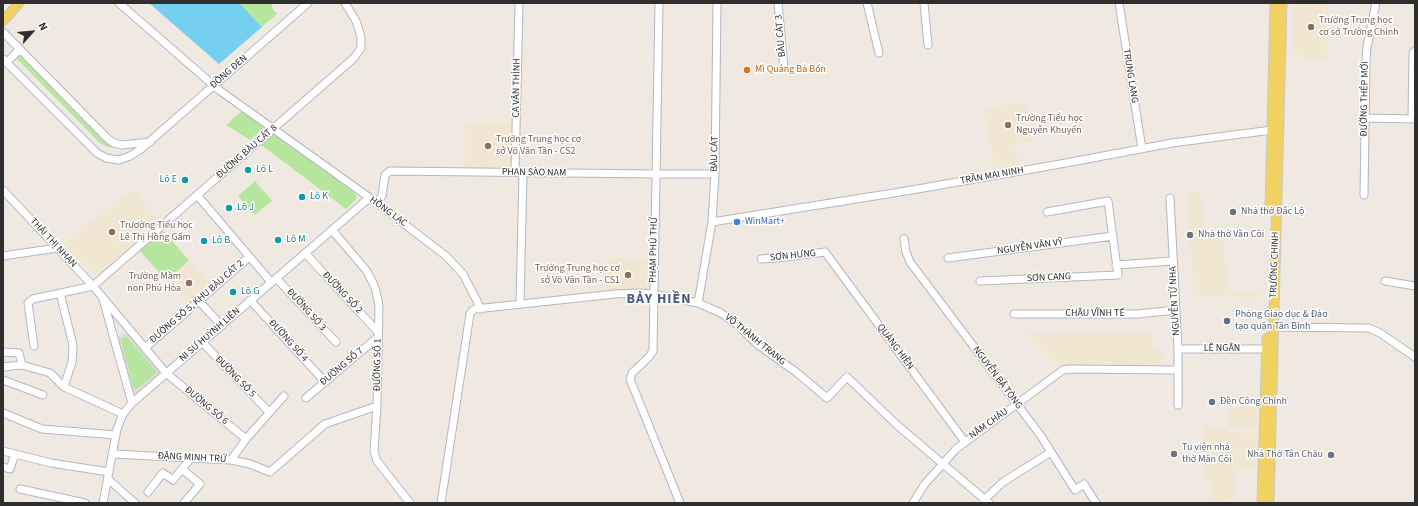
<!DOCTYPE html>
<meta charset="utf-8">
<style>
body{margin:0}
#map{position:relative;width:1418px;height:506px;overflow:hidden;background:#efe9e1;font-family:"Source Sans 3",sans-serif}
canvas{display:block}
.frame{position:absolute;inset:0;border:4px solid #2e2e2e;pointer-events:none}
.north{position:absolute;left:12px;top:12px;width:40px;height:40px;-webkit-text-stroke:3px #fff;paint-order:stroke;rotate:63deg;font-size:11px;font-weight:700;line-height:16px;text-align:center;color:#2e2e2e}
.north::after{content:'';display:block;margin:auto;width:14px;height:18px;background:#2e2e2e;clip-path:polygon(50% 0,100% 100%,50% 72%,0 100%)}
</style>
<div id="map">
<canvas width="1418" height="506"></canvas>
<div class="frame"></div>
<div class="north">N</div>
</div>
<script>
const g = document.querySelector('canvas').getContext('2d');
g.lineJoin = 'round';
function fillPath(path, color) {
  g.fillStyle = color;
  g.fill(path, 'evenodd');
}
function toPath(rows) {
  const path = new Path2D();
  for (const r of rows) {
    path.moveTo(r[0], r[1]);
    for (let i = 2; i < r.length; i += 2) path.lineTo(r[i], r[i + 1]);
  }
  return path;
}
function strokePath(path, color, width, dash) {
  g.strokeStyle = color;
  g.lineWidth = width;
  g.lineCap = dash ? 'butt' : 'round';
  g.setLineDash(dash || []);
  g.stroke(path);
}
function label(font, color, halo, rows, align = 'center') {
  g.font = font + ' "Source Sans 3",sans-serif';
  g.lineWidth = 3;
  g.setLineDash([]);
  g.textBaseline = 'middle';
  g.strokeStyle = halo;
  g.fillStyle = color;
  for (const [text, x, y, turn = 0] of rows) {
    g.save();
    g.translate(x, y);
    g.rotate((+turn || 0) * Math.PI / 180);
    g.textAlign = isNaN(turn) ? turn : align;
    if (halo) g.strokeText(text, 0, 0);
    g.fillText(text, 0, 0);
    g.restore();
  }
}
const education = toPath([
 [1294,3,1328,3,1327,59,1300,58,1293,50],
 [1025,102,1032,141,1015,144,1020,168,995,172,984,109],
 [465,123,512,124,512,169,465,168],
 [133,189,159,220,99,273,96,273,91,272,63,243],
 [1201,191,1204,236,1223,234,1228,291,1261,292,1261,298,1194,296,1186,193],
 [606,258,650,259,649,290,608,291],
 [189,260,212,286,189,306,167,281],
 [1026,333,1153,333,1153,349,1162,349,1162,367,1059,367],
 [1229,396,1235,396,1235,407,1259,407,1258,429,1229,428],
 [1204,427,1219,427,1229,432,1258,433,1257,470,1235,470,1234,495,1222,503,1210,503,1211,482,1204,481]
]);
const green = toPath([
 [239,3,272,3,272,8,276,13,278,13,263,26,261,26],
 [19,52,103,140,111,145,125,148,108,147,100,143,14,56],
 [242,111,260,124,263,128,250,140,226,125],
 [275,133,355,193,357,198,346,209,260,144],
 [255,181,272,201,255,215,238,196],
 [162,230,189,260,167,281,139,250],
 [122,333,129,335,159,371,159,375,136,393,132,391,118,338]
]);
const plaza = toPath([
 [122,333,129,335,159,371,159,375,139,392,135,393,131,388,118,341,119,336],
 [125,337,128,338,157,372,137,389,133,386,121,341,122,338]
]);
const water = toPath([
 [149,3,239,3,261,26,263,26,219,64]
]);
const minor = toPath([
 [119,3,219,90,377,203,446,256,463,274,481,309],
 [659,3,653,351,649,357,632,373,630,379,680,503],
 [778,3,784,69],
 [867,3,879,53],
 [924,3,928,45],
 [1119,3,1142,149],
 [3,32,108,139,114,143,122,145,150,142],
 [3,59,97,153,106,158,119,160,130,156,141,149,308,3],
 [7,62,20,49],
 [1364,118,1415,119],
 [1412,119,1413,53,1415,51],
 [515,172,519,3],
 [3,190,93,286,166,373,246,439],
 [197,195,271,282],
 [1364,195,1366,60,1367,47,1376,3],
 [1170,198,1178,349,1178,405],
 [377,203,382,196,385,175,390,171,656,174,715,174],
 [712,222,906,191,1066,163,1172,143,1272,130],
 [332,230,366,270,373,283,376,291,379,306,377,406,374,451,377,461,410,503],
 [904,239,906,252,910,262,1041,436,1075,490,1084,484,1096,503],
 [305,253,378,332],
 [3,256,57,248],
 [948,258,1113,236],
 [761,259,777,258,825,252,965,442],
 [1116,265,1173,261],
 [276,278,336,342],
 [980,281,1118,275,1108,201,1047,212],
 [1385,281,1415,286],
 [60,293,73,345,72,362,64,387],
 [103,299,132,403],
 [250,300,325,382],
 [199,301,221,325],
 [698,303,712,222,715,174,717,3],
 [520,304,523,172],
 [1014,314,1138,314,1176,310],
 [1267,327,1369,328,1380,333,1415,357],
 [202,342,269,412],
 [34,346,28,303,33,299,93,286,354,58,361,48,361,37,356,21,345,3],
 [145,348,249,257],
 [1178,349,1266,349],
 [3,352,19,353,22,365],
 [3,367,22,365,50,373,64,387,123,414],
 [3,380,43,395],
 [306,398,378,337],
 [3,413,42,429,116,435],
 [3,451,51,463,109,472],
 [113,454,231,460,250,464,270,472,325,424,377,406],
 [231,460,246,439,284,396],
 [3,467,10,469,15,454],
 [182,469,200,484,184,503],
 [108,479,135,503],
 [20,489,85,503],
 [148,492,163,473,173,480,191,458],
 [984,500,1003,482,1051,452],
 [103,503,117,429,123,414,132,403,369,198],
 [441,503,470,314,472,311,475,309,615,294,639,293,653,294,698,303,721,313,739,326,758,345,796,372,827,398,847,377,897,425,989,503],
 [913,503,924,485,956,449,1063,370,1069,369,1178,370]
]);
const major = toPath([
 [3,21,19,3],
 [1270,208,1275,3],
 [1262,503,1267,338],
 [1269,503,1282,3]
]);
const markers = [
 [1311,27,4,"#8d6e63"],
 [747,70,4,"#e8710a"],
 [1008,125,4,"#8d6e63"],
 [488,146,4,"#8d6e63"],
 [248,170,4,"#0f9aa8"],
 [185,180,4,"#0f9aa8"],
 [302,197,4,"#0f9aa8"],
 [229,208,4,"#0f9aa8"],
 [1233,212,4,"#6b7280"],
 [737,222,4,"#3f7fe0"],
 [112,232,4,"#8d6e63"],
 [1190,235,4,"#6b7280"],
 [278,240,4,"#0f9aa8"],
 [204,241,4,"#0f9aa8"],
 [628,275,4,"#8d6e63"],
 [189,283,4,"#8d6e63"],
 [233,292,4,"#0f9aa8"],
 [1227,321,4,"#5c6f8a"],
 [1212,402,4,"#6b7280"],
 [1174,454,4,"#6b7280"],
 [1331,455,4,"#6b7280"]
];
const educationNames = [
 ["Trường Trung học",1319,21],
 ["cơ sở Trường Chinh",1319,33],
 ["Trường Tiểu học",1016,119],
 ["Nguyễn Khuyến",1016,131],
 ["Trường Trung học cơ",496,140],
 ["sở Võ Văn Tần - CS2",496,152],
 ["Trươờng Tiểu học",120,226],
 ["Lê Thị Hồng Gấm",120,238],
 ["Trường Trung học cơ",620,269,"right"],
 ["sở Võ Văn Tần - CS1",620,281,"right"],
 ["Trường Mầm",181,277,"right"],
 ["non Phú Hòa",181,289,"right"]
];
const streetNames = [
 ["BÀU CÁT 3",781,36,-95],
 ["ĐỒNG ĐEN",229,72,-41],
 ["TRUNG LANG",1130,76,81],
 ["CA VĂN THỈNH",517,88,-89],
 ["ĐƯỜNG THÉP MỚI",1365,99,-89],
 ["ĐƯỜNG BÀU CÁT 8",247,152,-41],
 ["BÀU CÁT",715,154,-89],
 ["PHAN SÀO NAM",534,173,1],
 ["TRẦN MAI NINH",992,176,-10],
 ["HỒNG LẠC",388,212,36],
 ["THÁI THỊ NHẠN",53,243,47],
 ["NGUYỄN VĂN VỸ",1030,247,-8],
 ["PHẠM PHÚ THỨ",654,250,-89],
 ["SƠN HƯNG",793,256,-6],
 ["TRƯỜNG CHINH",1275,265,-88],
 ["SƠN CANG",1049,278,-3],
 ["ĐƯỜNG SỐ 2",342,293,47],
 ["NGUYỄN TỬ NHA",1175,301,-93],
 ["ĐƯỜNG SỐ 5, KHU BÀU CÁT 2",197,302,-41],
 ["ĐƯỜNG SỐ 3",306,310,48],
 ["CHÂU VĨNH TẾ",1095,314],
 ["NI SƯ HUỲNH LIÊN",210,335,-41],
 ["VÕ THÀNH TRANG",755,340,39],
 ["ĐƯỜNG SỐ 4",288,341,48],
 ["QUẢNG HIỀN",895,347,53],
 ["LÊ NGÂN",1222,349],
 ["ĐƯỜNG SỐ 1",378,365,-89],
 ["ĐƯỜNG SỐ 7",342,367,-40],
 ["ĐƯỜNG SỐ 5",235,377,46],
 ["NGUYỄN BÁ TÒNG",997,378,53],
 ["ĐƯỜNG SỐ 6",206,406,40],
 ["NĂM CHÂU",989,424,-36],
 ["ĐẶNG MINH TRỨ",192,458,3]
];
const foodNames = [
 ["Mì Quảng Bà Bốn",755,70]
];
const cultureNames = [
 ["Lô L",256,170],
 ["Lô E",177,180,"right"],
 ["Lô K",310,197],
 ["Lô J",237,208],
 ["Lô M",286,240],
 ["Lô B",212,241],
 ["Lô G",241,292]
];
const worshipNames = [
 ["Nhà thờ Đắc Lộ",1241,212],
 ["Nhà thờ Văn Côi",1198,235],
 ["Đền Công Chính",1220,402],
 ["Tu viện nhà",1182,448],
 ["thờ Mân Côi",1182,460],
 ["Nhà Thờ Tân Châu",1323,455,"right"]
];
const shopNames = [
 ["WinMart+",745,222]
];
const serviceNames = [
 ["Phòng Giáo dục & Đào",1235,315],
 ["tạo quận Tân Bình",1235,327]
];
const districtNames = [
 ["BẢY HIỀN",659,300]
];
fillPath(education, '#f0e6d1');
fillPath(green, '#b6e59e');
fillPath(plaza, '#dfdcd8');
fillPath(water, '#75cff0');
strokePath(minor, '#b4b7c1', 9);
strokePath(major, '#c9c9c9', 11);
strokePath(minor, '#fff', 7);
strokePath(major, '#f2d163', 9);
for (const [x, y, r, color] of markers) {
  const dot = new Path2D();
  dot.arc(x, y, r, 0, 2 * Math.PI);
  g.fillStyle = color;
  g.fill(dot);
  strokePath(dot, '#fff', 1.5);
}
label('10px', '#785e54', '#fff', educationNames, 'left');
label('10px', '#2e2e2e', '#fff', streetNames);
label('10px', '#c56008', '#fff', foodNames, 'left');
label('10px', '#0d838f', '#fff', cultureNames, 'left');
label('10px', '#5b616d', '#fff', worshipNames, 'left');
label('10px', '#366cbe', '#fff', shopNames, 'left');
label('10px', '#4e5e75', '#fff', serviceNames, 'left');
g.letterSpacing = '1px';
label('bold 14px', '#4d5680', '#fff', districtNames);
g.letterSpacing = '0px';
</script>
